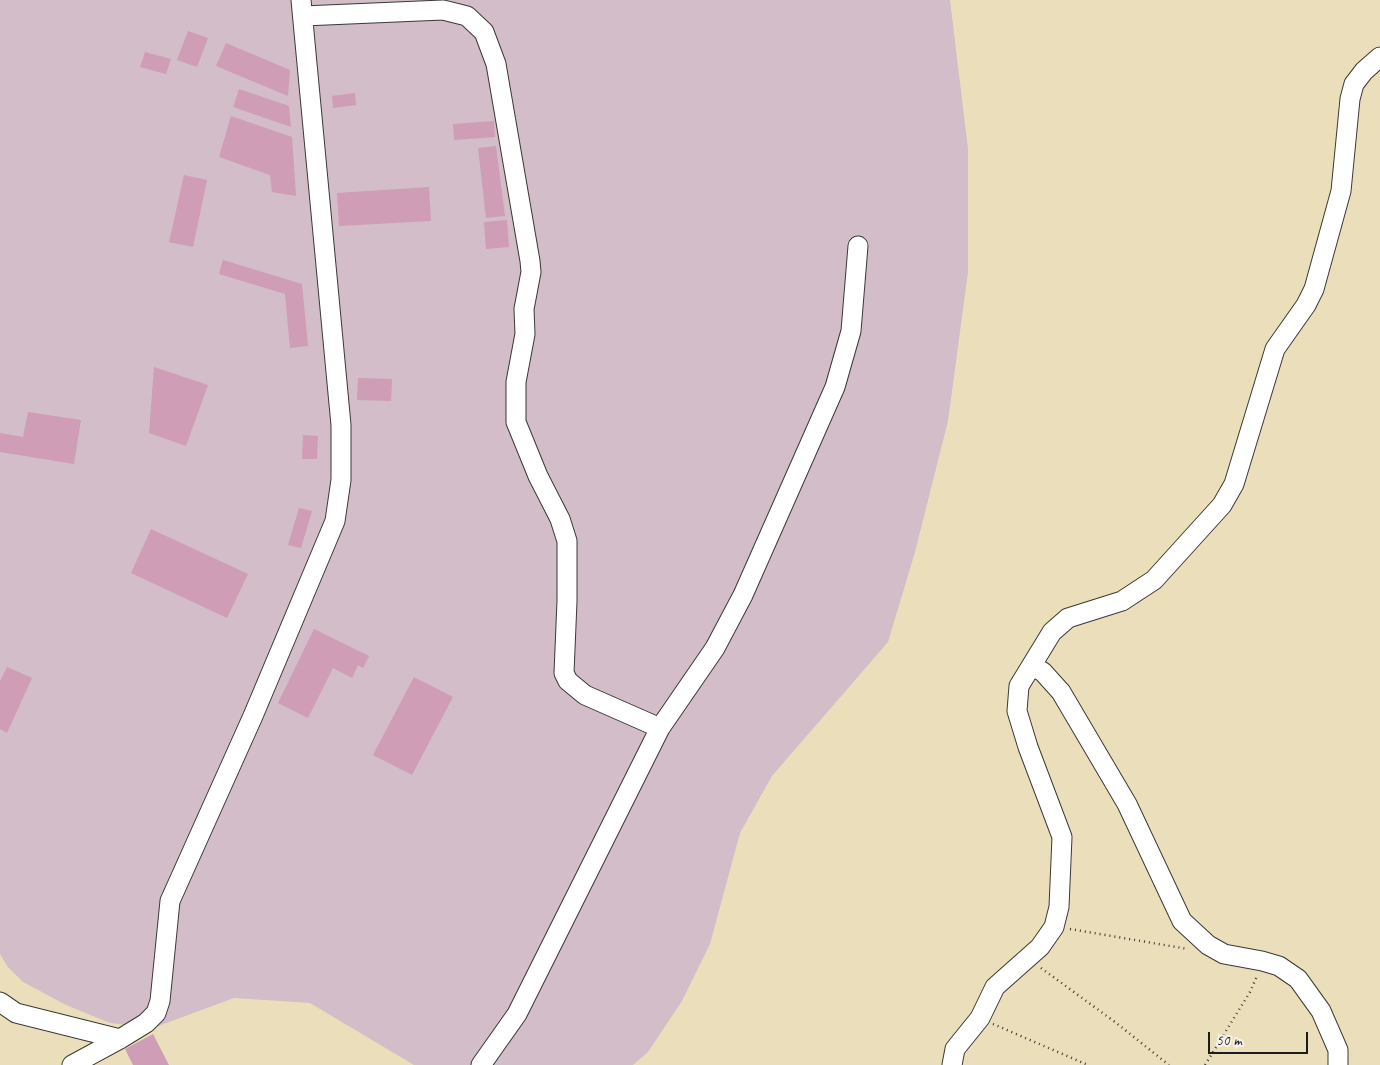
<!DOCTYPE html>
<style>
body{margin:0}
#map{position:relative;width:1380px;height:1065px;overflow:hidden;background:#ebdfbb;font-family:Caveat,sans-serif}
canvas{display:block}
.scale{position:absolute;left:1208px;top:1032px;width:100px;height:22px;box-sizing:border-box;border:2px solid #1c1c1c;border-top:0;padding-left:6px;font-size:15px;line-height:18px;white-space:nowrap;color:#1c1c1c;-webkit-text-stroke:4px #f7f3e8;paint-order:stroke}
</style>
<div id="map">
<canvas width="1380" height="1065"></canvas>
<div class="scale">50 m</div>
</div>
<script>
const g = document.querySelector('canvas').getContext('2d');
g.lineJoin = 'round';
function fillPath(path, color) {
  g.fillStyle = color;
  g.fill(path, 'evenodd');
}
function toPath(rows) {
  const path = new Path2D();
  for (const r of rows) {
    path.moveTo(r[0], r[1]);
    for (let i = 2; i < r.length; i += 2) path.lineTo(r[i], r[i + 1]);
  }
  return path;
}
function strokePath(path, color, width, dash) {
  g.strokeStyle = color;
  g.lineWidth = width;
  g.lineCap = dash ? 'butt' : 'round';
  g.setLineDash(dash || []);
  g.stroke(path);
}
const industrial = toPath([
 [0,0,950,0,968,149,968,272,948,421,915,552,888,642,772,776,740,833,710,944,682,1001,648,1052,633,1065,414,1065,310,1003,234,998,153,1028,110,1023,66,1005,23,982,7,966,0,954]
]);
const building = toPath([
 [188,31,208,38,197,67,177,60],
 [226,43,290,70,288,96,216,66],
 [145,52,171,59,166,74,140,67],
 [239,89,289,106,291,127,233,107],
 [355,93,356,105,333,108,332,96],
 [231,116,292,137,296,196,272,192,270,175,219,157],
 [494,121,495,137,454,140,453,124],
 [496,146,505,216,486,218,478,148],
 [184,175,207,180,193,247,169,242],
 [429,187,431,221,339,226,337,193],
 [507,220,509,247,486,249,484,222],
 [223,260,302,284,308,346,290,348,285,294,219,274],
 [154,367,208,385,186,446,149,433],
 [358,378,392,379,391,401,357,400],
 [28,412,81,420,74,464,0,452,0,433,23,437],
 [303,435,318,436,317,459,302,459],
 [299,508,312,511,301,548,288,545],
 [151,529,248,574,227,618,131,573],
 [314,629,369,656,363,668,358,665,352,678,333,668,308,718,278,703],
 [7,667,32,678,7,733,0,729,0,681],
 [414,677,453,697,412,775,373,755],
 [153,1034,169,1065,133,1065,125,1049]
]);
const path = toPath([
 [1070,929,1188,949],
 [1041,968,1115,1022,1169,1065],
 [993,1024,1088,1065],
 [1205,1065,1250,992,1257,976]
]);
const minor = toPath([
 [303,16,443,10,467,16,484,32,496,64,530,261,531,272,524,309,525,334,516,382,516,422,538,476,560,519,567,541,567,601,564,673,568,681,585,695,660,728,517,1014,481,1065],
 [1032,666,1043,672,1061,692,1127,804,1182,921,1208,945,1224,954,1262,961,1279,966,1298,979,1321,1011,1338,1050,1338,1065],
 [660,728,715,648,743,595,835,387,851,331,858,246],
 [0,1002,16,1013,120,1039],
 [72,1065,120,1039,146,1023,156,1013,160,1001,170,901,253,716,335,521,341,480,341,425,301,0],
 [952,1065,955,1049,980,1018,995,987,1040,947,1054,927,1059,907,1062,837,1028,747,1017,711,1019,686,1052,632,1068,618,1122,601,1154,580,1222,505,1234,484,1275,349,1306,305,1314,289,1341,191,1350,99,1354,84,1364,71,1380,57]
]);
fillPath(industrial, '#d2bdc8');
fillPath(building, '#cf9db5');
strokePath(minor, '#3b3934', 21);
strokePath(path, '#3b3934', 2.5, [1, 4]);
strokePath(minor, '#fff', 19);
</script>
